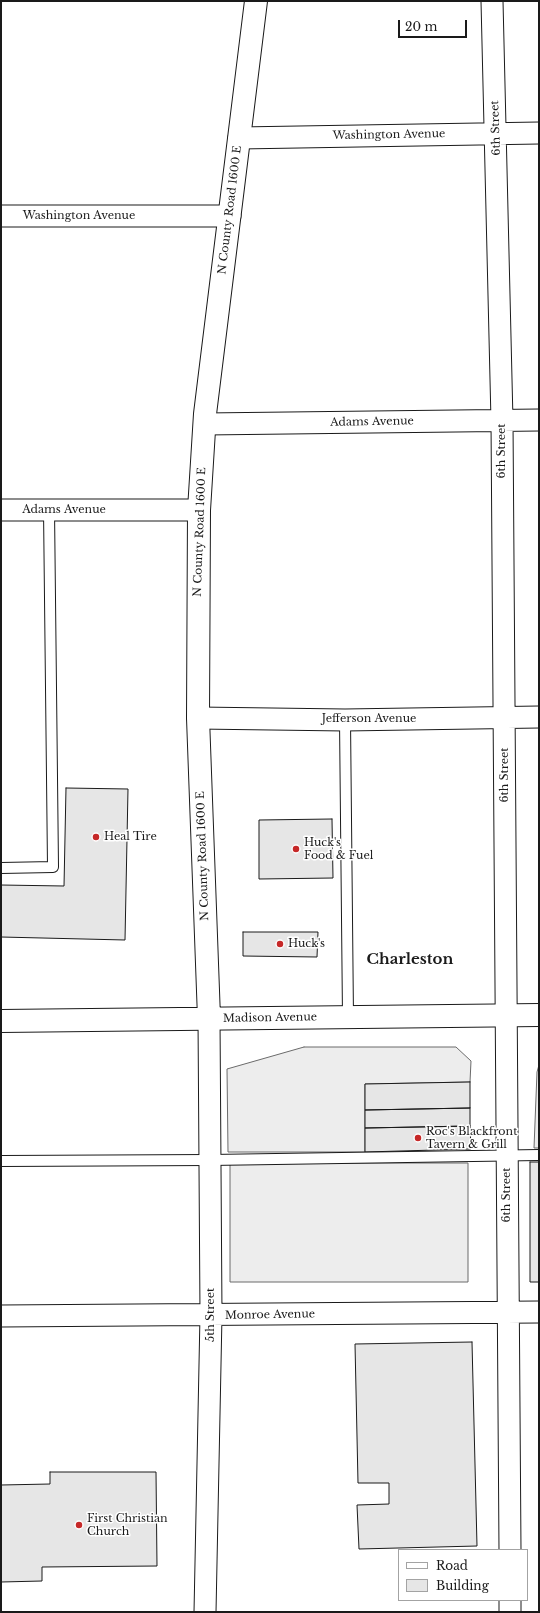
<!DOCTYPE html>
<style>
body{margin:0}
#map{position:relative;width:540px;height:1613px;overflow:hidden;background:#fff;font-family:"Libre Baskerville",serif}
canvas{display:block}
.frame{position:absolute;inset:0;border:2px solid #1a1a1a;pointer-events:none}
.legend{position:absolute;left:398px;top:1549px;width:130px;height:52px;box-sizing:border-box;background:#fff;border:1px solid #a3a3a3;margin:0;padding:5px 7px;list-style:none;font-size:12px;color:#1a1a1a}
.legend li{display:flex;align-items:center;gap:8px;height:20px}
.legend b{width:20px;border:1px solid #a3a3a3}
.scale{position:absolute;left:398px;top:20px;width:69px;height:18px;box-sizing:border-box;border:2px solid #1a1a1a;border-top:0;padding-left:5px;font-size:12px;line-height:14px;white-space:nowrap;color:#1a1a1a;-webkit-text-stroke:3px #fff;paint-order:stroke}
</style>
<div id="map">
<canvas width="540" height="1613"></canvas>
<div class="frame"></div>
<ul class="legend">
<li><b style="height:5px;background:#fff"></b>Road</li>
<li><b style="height:11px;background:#e6e6e6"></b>Building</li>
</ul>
<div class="scale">20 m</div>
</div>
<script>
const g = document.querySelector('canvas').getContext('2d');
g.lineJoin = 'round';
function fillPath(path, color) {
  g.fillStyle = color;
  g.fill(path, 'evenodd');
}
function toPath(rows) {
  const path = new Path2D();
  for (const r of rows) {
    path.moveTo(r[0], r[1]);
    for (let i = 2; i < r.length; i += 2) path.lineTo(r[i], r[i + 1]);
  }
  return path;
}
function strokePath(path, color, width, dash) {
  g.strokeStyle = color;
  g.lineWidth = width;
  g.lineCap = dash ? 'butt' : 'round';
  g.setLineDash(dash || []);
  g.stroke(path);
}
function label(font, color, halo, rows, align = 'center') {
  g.font = font + ' "Libre Baskerville",serif';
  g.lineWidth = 3;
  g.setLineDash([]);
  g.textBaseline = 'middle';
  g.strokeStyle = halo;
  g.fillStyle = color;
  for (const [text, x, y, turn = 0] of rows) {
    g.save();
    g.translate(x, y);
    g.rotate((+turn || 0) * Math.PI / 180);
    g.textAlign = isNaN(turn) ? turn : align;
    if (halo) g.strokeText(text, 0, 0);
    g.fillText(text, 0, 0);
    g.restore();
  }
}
const built = toPath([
 [304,1047,456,1047,471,1061,470,1082,365,1084,365,1152,228,1152,227,1069,304,1047],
 [539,1065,539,1148,534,1148,537,1072,539,1065],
 [230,1163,468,1163,468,1282,230,1282,230,1163]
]);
const building = toPath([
 [66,788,128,789,125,940,1,937,1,885,64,886,66,788],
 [332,819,333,878,259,879,259,820,332,819],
 [243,932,318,932,317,957,243,956,243,932],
 [470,1082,470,1108,365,1110,365,1084,470,1082],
 [470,1108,470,1126,365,1128,365,1110,470,1108],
 [470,1126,471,1149,365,1152,365,1128,470,1126],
 [530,1162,539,1162,539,1282,530,1282,530,1162],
 [472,1342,477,1546,359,1549,357,1505,389,1504,389,1483,358,1483,355,1344,472,1342],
 [50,1472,156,1472,157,1566,42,1567,42,1581,1,1582,1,1485,50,1484,50,1472]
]);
const service = toPath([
 [345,720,348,1017],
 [1,868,53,867,49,509],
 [1,1161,210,1160,539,1155]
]);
const minor = toPath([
 [492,1,502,421,510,1550],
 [239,138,539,133],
 [1,216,230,216],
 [205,424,539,420],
 [1,510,199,510],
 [198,718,345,720,539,717],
 [1,1316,539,1312],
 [510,1600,510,1612],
 [205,1612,211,1315,209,1018]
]);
const tertiary = toPath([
 [209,1018,198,718,199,510,205,414,256,1],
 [1,1021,539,1015]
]);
const markers = [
 [96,837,4,"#c62828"],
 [296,849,4,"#c62828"],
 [280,944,4,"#c62828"],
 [418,1138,4,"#c62828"],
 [79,1525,4,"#c62828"]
];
const streetNames = [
 ["6th Street",496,128,-92],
 ["Washington Avenue",389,135,-1],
 ["N County Road 1600 E",230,210,-83],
 ["Washington Avenue",79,216],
 ["Adams Avenue",372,422,-1],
 ["6th Street",502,451,-90],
 ["Adams Avenue",64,510],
 ["N County Road 1600 E",200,532,-88],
 ["Jefferson Avenue",369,719],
 ["6th Street",505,775,-90],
 ["N County Road 1600 E",203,856,-92],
 ["Madison Avenue",270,1018,-1],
 ["6th Street",507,1195,-90],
 ["5th Street",211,1315,-90],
 ["Monroe Avenue",270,1315,-1]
];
const poiNames = [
 ["Heal Tire",104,837],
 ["Huck's",304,843],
 ["Food & Fuel",304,856],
 ["Huck's",288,944],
 ["Roc's Blackfront",426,1132],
 ["Tavern & Grill",426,1145],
 ["First Christian",87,1519],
 ["Church",87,1532]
];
const districtNames = [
 ["Charleston",410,960]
];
fillPath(built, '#ededed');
strokePath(built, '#6a6a6a', 1);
fillPath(building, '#e6e6e6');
strokePath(building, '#1a1a1a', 1);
strokePath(service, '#1a1a1a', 12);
strokePath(minor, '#1a1a1a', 23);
strokePath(tertiary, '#1a1a1a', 24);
strokePath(service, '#fff', 10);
strokePath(minor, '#fff', 21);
strokePath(tertiary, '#fff', 22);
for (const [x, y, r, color] of markers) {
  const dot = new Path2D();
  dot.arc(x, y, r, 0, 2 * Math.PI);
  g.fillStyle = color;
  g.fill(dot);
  strokePath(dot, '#fff', 1.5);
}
label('11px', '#1a1a1a', '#fff', streetNames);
label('11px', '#1a1a1a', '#fff', poiNames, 'left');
label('bold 15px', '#1a1a1a', '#fff', districtNames);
</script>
